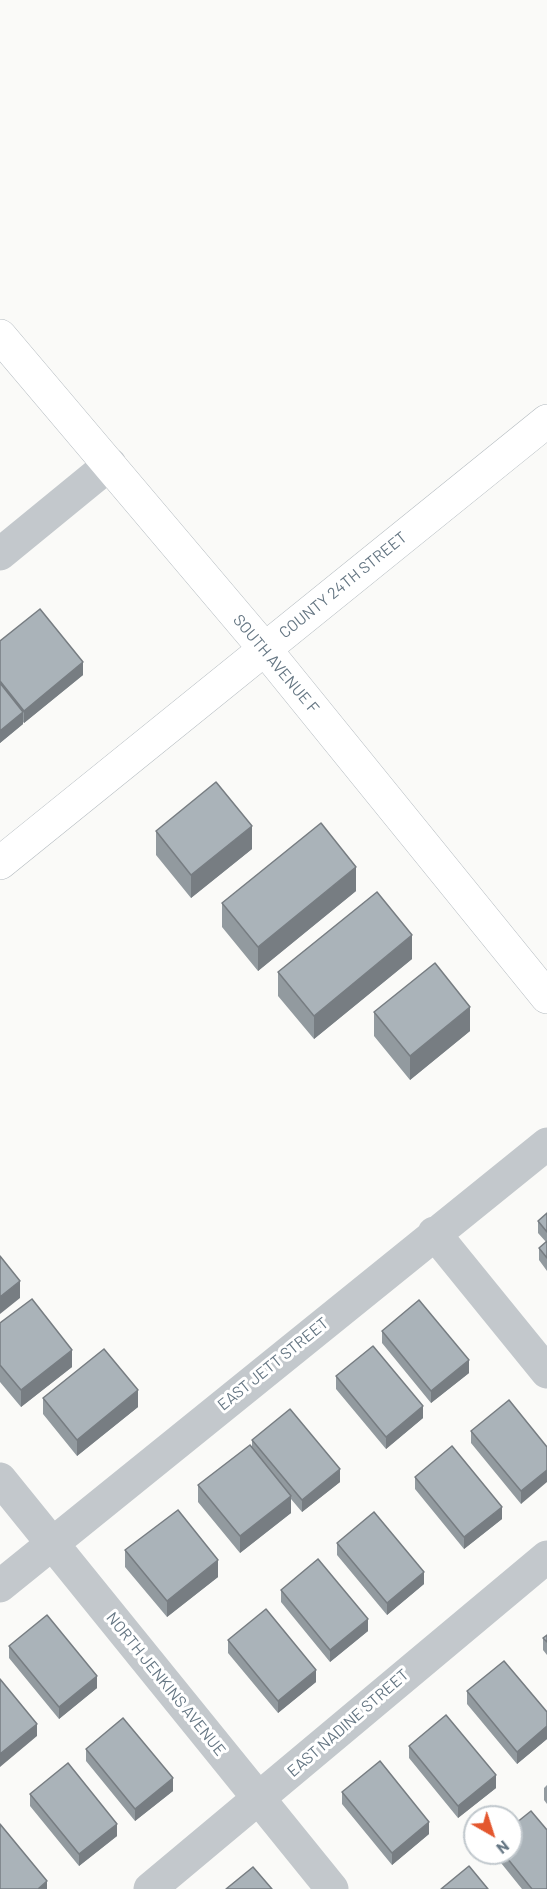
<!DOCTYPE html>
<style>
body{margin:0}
#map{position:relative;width:547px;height:1889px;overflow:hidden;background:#fafaf8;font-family:Barlow,sans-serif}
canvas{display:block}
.north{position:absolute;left:463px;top:1805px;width:60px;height:60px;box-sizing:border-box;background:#fff;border:2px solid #c1c8cd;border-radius:50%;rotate:141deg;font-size:16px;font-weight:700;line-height:24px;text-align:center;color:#657683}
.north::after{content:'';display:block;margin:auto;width:21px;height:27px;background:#e4572e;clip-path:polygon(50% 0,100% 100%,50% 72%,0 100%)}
</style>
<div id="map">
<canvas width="547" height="1889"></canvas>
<div class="north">N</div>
</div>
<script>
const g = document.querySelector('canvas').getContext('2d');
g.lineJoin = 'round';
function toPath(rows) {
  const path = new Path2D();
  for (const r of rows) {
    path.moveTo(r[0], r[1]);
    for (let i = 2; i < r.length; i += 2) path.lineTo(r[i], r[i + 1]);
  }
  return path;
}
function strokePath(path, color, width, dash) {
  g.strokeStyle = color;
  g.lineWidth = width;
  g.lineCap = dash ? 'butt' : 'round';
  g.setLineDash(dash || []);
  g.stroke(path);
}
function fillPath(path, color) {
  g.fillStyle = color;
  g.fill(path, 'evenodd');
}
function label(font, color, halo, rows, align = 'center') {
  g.font = font + ' Barlow,sans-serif';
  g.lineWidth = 6;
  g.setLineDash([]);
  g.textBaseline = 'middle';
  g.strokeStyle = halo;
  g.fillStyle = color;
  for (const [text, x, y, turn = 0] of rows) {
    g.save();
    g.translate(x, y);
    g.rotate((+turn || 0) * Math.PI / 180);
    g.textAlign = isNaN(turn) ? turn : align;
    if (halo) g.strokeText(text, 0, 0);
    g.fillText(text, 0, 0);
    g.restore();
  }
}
const street = toPath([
 [0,554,110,464],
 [434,1233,547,1372],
 [0,1479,332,1889],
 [0,1586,547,1144],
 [150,1889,547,1557]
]);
const secondary = toPath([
 [0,336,264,648,547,997],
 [0,863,547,421]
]);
const wall = toPath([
 [0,641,83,675,24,723,23,722,23,724,0,743],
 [156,831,252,849,191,898,156,855],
 [356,891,258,971,222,927,222,903],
 [412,959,314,1039,278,996,278,972],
 [374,1012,470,1031,410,1080,374,1036],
 [547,1213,547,1271,539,1260,539,1248,546,1242,538,1233,538,1221],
 [0,1323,72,1367,21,1407,0,1382],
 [382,1331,469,1373,431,1403,382,1343],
 [336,1376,423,1418,386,1449,336,1389],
 [43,1398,138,1407,77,1456,43,1414],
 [471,1431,547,1447,521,1504,471,1443],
 [252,1440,340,1482,302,1512,291,1499,291,1513,240,1553,198,1502,198,1485,252,1447],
 [415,1477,502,1519,464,1549,415,1489],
 [337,1543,424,1584,387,1615,337,1555],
 [125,1550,218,1577,167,1617,125,1567],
 [281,1590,368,1631,330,1662,281,1602],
 [547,1635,547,1655,543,1650,543,1638],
 [228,1640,316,1682,278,1713,228,1653],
 [9,1646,97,1688,59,1719,9,1658],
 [467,1691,547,1712,547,1739,517,1764,467,1704],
 [409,1746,496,1788,458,1818,409,1758],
 [86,1749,173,1791,135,1821,86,1761],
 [547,1785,547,1804,544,1800,544,1788],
 [342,1792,429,1834,392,1865,342,1804],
 [30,1794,117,1836,79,1866,30,1806],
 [493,1853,511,1853,547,1889,522,1889]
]);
const shadedWall = toPath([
 [83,662,83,675,24,723,24,711],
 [23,712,23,724,0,743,0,731],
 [252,826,252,849,191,898,191,875],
 [356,867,356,891,258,971,258,947],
 [412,935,412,959,314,1039,314,1016],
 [470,1007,470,1031,410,1080,410,1056],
 [20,1281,20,1298,0,1314,0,1297],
 [72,1350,72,1367,21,1407,21,1390],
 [469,1360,469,1373,431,1403,431,1391],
 [138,1390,138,1407,77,1456,77,1440],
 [423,1406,423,1418,386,1449,386,1437],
 [340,1469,340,1482,302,1512,302,1500],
 [547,1470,547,1482,521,1504,521,1491],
 [291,1496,291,1513,240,1553,240,1536],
 [502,1507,502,1519,464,1549,464,1537],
 [218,1560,218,1577,167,1617,167,1601],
 [424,1572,424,1584,387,1615,387,1603],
 [368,1619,368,1631,330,1662,330,1650],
 [316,1670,316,1682,278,1713,278,1701],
 [97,1676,97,1688,59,1719,59,1707],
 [37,1724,37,1736,0,1767,0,1754],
 [547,1726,547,1739,517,1764,517,1752],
 [496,1775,496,1788,458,1818,458,1806],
 [173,1778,173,1791,135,1821,135,1809],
 [429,1822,429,1834,392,1865,392,1853],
 [117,1824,117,1836,79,1866,79,1854],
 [47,1881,47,1889,38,1889]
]);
const building = toPath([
 [40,609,83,662,24,711,0,681,0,641,40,609],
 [0,683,23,712,0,731,0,683],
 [216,782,252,826,191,875,156,831,216,782],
 [321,823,356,867,258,947,222,903,321,823],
 [377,892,412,935,314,1016,278,972,377,892],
 [435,963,470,1007,410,1056,374,1012,435,963],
 [547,1213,547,1232,538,1221,547,1213],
 [547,1241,547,1258,539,1248,547,1241],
 [0,1256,20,1281,0,1297,0,1256],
 [32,1299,72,1350,21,1390,0,1365,0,1323,32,1299],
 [419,1300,469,1360,431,1391,382,1331,419,1300],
 [373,1346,423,1406,386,1437,336,1376,373,1346],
 [104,1349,138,1390,77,1440,43,1398,104,1349],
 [509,1400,547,1447,547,1470,521,1491,471,1431,509,1400],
 [290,1409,340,1469,302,1500,252,1440,290,1409],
 [250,1445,291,1496,240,1536,198,1485,250,1445],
 [452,1446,502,1507,464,1537,415,1477,452,1446],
 [178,1510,218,1560,167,1601,125,1550,178,1510],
 [374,1512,424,1572,387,1603,337,1543,374,1512],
 [318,1559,368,1619,330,1650,281,1590,318,1559],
 [266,1609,316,1670,278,1701,228,1640,266,1609],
 [47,1615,97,1676,59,1707,9,1646,47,1615],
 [547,1635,547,1642,543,1638,547,1635],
 [504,1661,547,1712,547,1726,517,1752,467,1691,504,1661],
 [0,1679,37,1724,0,1754,0,1679],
 [446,1715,496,1775,458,1806,409,1746,446,1715],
 [123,1718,173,1778,135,1809,86,1749,123,1718],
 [380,1761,429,1822,392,1853,342,1792,380,1761],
 [68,1763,117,1824,79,1854,30,1794,68,1763],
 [531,1811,547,1830,547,1889,532,1889,503,1853,511,1853,511,1827,531,1811],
 [0,1824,47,1881,38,1889,0,1889,0,1824],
 [469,1866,488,1889,441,1889,469,1866],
 [253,1867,272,1889,226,1889,253,1867]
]);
const streetNames = [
 ["COUNTY 24TH STREET",343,585,-39],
 ["SOUTH AVENUE F",276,664,50],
 ["EAST JETT STREET",273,1364,-39],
 ["NORTH JENKINS AVENUE",166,1684,51],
 ["EAST NADINE STREET",348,1723,-41]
];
strokePath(secondary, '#b3babf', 34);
strokePath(street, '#c3c8cc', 33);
strokePath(secondary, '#fff', 33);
fillPath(wall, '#929a9f');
fillPath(shadedWall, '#777d82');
fillPath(building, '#aab3b9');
strokePath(building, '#777d82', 1.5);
label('16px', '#657683', '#fff', streetNames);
</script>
